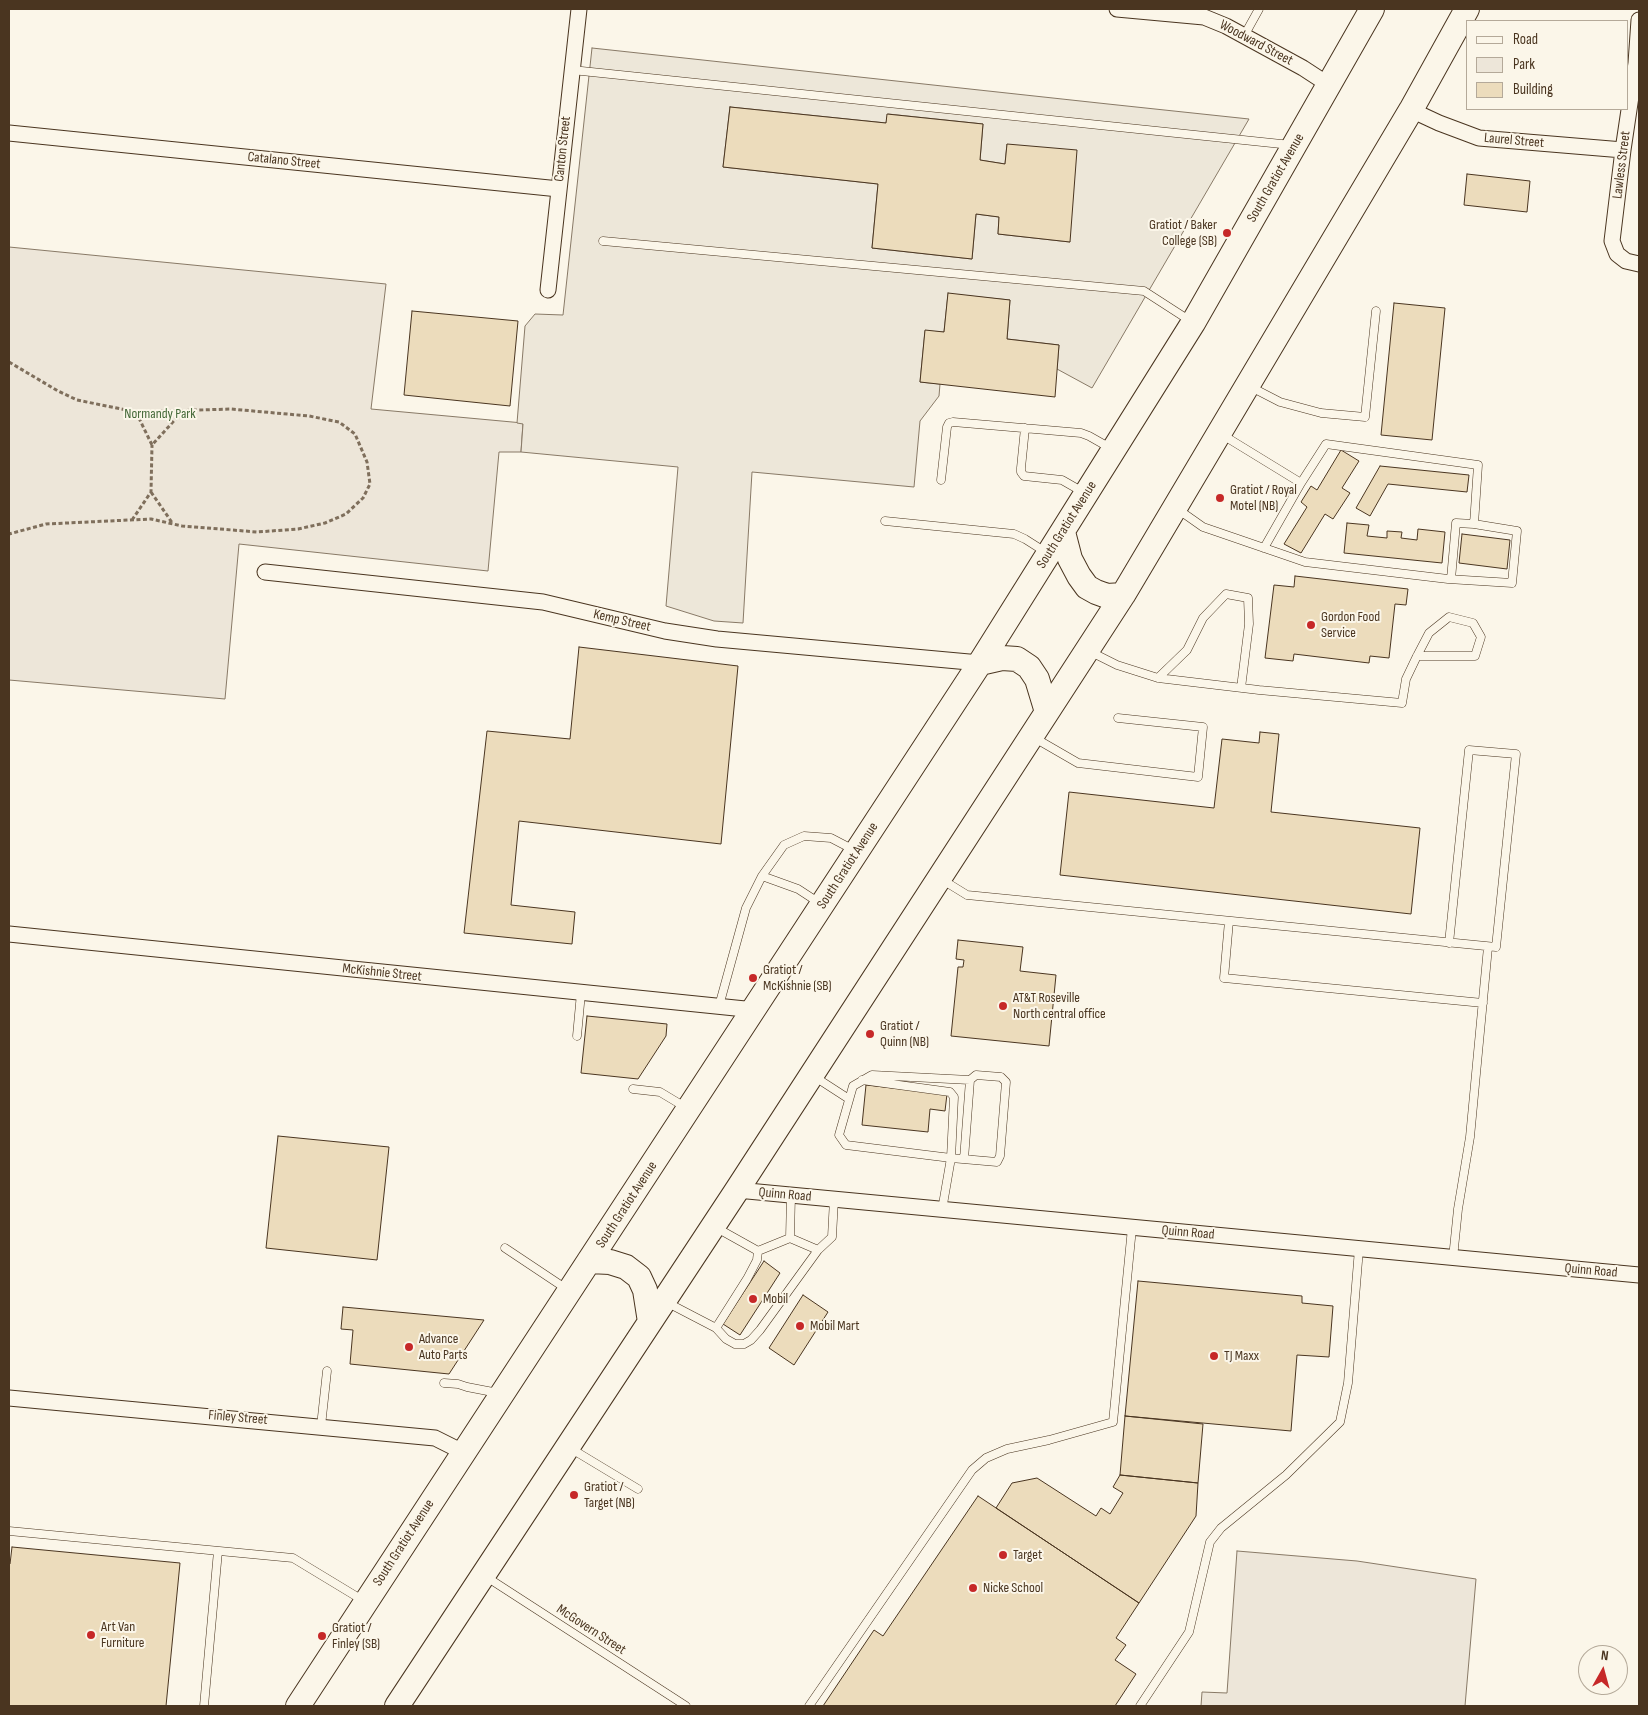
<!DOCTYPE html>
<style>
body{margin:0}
#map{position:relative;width:1648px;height:1715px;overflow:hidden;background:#fbf6e9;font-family:"Sofia Sans Condensed",sans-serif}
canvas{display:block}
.frame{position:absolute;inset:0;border:10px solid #4a3520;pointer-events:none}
.legend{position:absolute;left:1466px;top:20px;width:162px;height:90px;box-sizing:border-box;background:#fbf6e9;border:1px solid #b4a999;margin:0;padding:6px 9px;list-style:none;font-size:15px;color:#4a3520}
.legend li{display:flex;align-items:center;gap:10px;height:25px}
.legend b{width:25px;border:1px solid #b4a999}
.north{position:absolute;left:1578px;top:1645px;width:50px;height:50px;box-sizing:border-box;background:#fbf6e9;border:1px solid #b4a999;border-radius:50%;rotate:7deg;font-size:14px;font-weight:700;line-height:20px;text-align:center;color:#4a3520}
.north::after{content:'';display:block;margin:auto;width:18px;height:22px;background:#c62828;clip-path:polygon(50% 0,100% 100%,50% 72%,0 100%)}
</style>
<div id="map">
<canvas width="1648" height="1715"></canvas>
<div class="frame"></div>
<ul class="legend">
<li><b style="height:6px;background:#fbf6e9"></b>Road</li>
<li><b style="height:14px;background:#ede6d9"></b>Park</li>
<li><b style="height:14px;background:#ecdcbc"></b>Building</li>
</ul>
<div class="north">N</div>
</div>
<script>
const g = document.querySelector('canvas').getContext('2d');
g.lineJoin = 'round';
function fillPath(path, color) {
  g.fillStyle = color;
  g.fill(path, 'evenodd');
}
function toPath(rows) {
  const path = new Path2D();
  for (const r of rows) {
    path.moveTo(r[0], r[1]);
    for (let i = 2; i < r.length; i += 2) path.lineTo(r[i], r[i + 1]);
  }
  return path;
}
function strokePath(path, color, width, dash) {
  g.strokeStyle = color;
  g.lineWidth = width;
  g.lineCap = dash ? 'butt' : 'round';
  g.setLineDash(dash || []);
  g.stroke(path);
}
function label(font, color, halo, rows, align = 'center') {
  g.font = font + ' "Sofia Sans Condensed",sans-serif';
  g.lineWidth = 4;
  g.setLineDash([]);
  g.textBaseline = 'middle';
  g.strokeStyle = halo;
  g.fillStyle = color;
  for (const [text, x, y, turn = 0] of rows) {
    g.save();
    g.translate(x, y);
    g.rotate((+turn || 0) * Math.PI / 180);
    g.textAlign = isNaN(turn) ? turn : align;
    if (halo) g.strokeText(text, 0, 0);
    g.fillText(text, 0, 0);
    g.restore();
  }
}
const green = toPath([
 [9,247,386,284,371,409,523,423,521,452,499,452,488,571,239,544,225,699,9,680,9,247],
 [1237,1551,1357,1561,1476,1579,1465,1706,1201,1706,1202,1692,1227,1693,1237,1551]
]);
const parking = toPath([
 [592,48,1108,104,1249,119,1092,388,1057,369,1059,345,1007,339,1010,300,948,294,944,332,925,331,920,382,940,384,939,396,920,421,914,487,752,472,743,623,714,621,666,606,678,467,521,452,523,424,517,423,525,326,535,314,563,315,592,48],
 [730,107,886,123,888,114,983,124,980,160,1005,164,1007,144,1070,242,998,234,999,217,976,214,972,259,872,248,878,184,723,167,730,107]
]);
const building = toPath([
 [730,107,886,123,887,114,983,124,980,160,1005,164,1007,144,1077,150,1070,242,998,234,999,217,976,214,972,259,872,248,878,184,723,167,730,107],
 [1467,174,1530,181,1527,212,1464,205,1467,174],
 [948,293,1010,300,1007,339,1059,345,1055,397,920,382,925,330,944,332,948,293],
 [1394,303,1445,308,1432,440,1381,435,1394,303],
 [412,311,518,321,510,406,404,395,412,311],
 [1341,450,1359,461,1342,488,1350,493,1333,519,1325,514,1301,553,1284,544,1307,507,1301,502,1311,486,1317,490,1341,450],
 [1380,466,1469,475,1467,492,1388,484,1370,516,1356,508,1380,466],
 [1347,523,1369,525,1367,536,1387,538,1387,531,1402,532,1401,538,1417,540,1418,529,1445,532,1442,563,1344,553,1347,523],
 [1462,534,1510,540,1507,569,1459,563,1462,534],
 [1295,576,1408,589,1406,605,1395,604,1389,658,1370,656,1369,663,1294,654,1293,661,1265,658,1274,585,1294,587,1295,576],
 [579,647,738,666,721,844,519,821,511,905,575,912,572,944,464,933,487,731,570,739,579,647],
 [1260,732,1279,734,1271,812,1420,828,1411,914,1060,875,1069,792,1214,808,1222,739,1259,743,1260,732],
 [958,940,1023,947,1020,971,1056,975,1049,1046,951,1036,958,967,963,967,964,960,956,959,958,940],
 [587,1016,667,1024,666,1036,638,1079,581,1073,587,1016],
 [866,1085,947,1094,945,1111,930,1109,928,1132,862,1125,866,1085],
 [278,1136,389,1147,377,1260,266,1248,278,1136],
 [764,1261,780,1273,740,1335,723,1324,764,1261],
 [1138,1281,1302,1296,1302,1303,1333,1306,1329,1357,1297,1355,1291,1431,1125,1416,1138,1281],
 [803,1295,828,1312,794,1365,769,1348,803,1295],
 [343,1307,484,1320,449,1374,350,1364,353,1330,341,1329,343,1307],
 [1125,1416,1203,1424,1198,1483,1120,1475,1125,1416],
 [1120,1475,1198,1483,1196,1516,1139,1603,996,1508,1012,1483,1037,1478,1096,1516,1101,1508,1110,1514,1123,1493,1113,1487,1120,1475],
 [978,1496,1139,1603,1116,1638,1126,1645,1115,1660,1136,1674,1115,1706,823,1706,874,1630,883,1636,978,1496],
 [12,1547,180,1563,166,1706,9,1706,9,1564,10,1564,12,1547]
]);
const path = toPath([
 [9,362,58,391,77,400,136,412,231,409,309,416,339,422,355,434,367,462,370,484,363,498,346,514,325,523,298,529,257,532,182,526,151,519,46,524,9,534],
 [136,412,152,445,182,412],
 [151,492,173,524],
 [132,520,151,492,152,445]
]);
const lane = toPath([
 [1244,36,1259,9],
 [572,70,1291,145],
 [603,241,1144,291,1192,322],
 [1249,386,1280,402,1321,413,1365,417,1376,311],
 [1025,428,1021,468,1021,472,1024,476,1062,480,1083,492],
 [941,480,947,427,949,423,953,422,1081,433,1089,436,1112,449],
 [1176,508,1203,527,1305,562,1448,579,1512,583,1517,531,1474,524,1478,465,1326,444,1301,483,1221,434],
 [885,521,1014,534,1025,539,1047,553],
 [1264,548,1301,483],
 [1451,579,1456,523,1474,524],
 [1089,651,1117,665,1158,678,1259,690,1402,703,1406,679,1417,656,1429,633,1449,617,1473,623,1481,637,1475,656,1417,656],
 [1158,678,1187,650,1203,618,1226,594,1248,598,1249,624,1241,688],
 [1033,737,1078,763,1198,777,1203,727,1118,718],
 [762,876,798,889,821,904],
 [941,879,967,895,1496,947,1516,754,1469,750,1449,943],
 [1229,921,1224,978,1483,1003],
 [719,1006,746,908,762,876,784,845,804,836,831,838,854,850],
 [577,1036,581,993],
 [815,1077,849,1099],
 [862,1080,950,1092,954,1097,951,1158,846,1145,839,1135,853,1086,872,1075,970,1080],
 [633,1089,660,1092,685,1107],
 [942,1210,951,1158,997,1162,1000,1156,1006,1082,1001,1077,976,1075,970,1080,964,1159],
 [715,1227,758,1251,757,1260,747,1279,716,1328],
 [790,1238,818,1250],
 [505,1248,568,1290],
 [758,1251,790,1238,791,1195],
 [1453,1258,1458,1209,1470,1137,1488,947],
 [666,1302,716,1328,726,1339,735,1344,744,1344,751,1340,760,1330,818,1250,832,1237,834,1199],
 [444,1383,458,1384,467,1387,498,1393],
 [321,1426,327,1371],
 [570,1448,638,1489],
 [9,1531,293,1558,364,1601],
 [485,1576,686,1706],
 [204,1706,218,1551],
 [809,1706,972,1470,986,1458,1007,1449,1049,1440,1113,1422,1132,1228],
 [1140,1706,1189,1632,1210,1542,1221,1528,1286,1475,1340,1422,1348,1383,1359,1249]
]);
const street = toPath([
 [1117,9,1204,17,1226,26,1303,68,1329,85],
 [1639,20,1636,63,1623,150,1612,241,1617,254,1626,261,1639,264],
 [1411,110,1439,123,1479,138,1623,150],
 [9,133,559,189],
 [548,290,579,9],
 [265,572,543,602,665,631,717,639,980,663],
 [9,934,755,1010],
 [737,1190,1639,1275],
 [9,1398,435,1438,463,1452]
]);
const primary = toPath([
 [1063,532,1070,559,1079,576,1087,587,1096,592,1107,596,1123,595],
 [980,663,1002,658,1017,659,1029,667,1037,679,1047,712],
 [589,1261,610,1262,626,1267,639,1277,645,1290,650,1322],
 [298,1706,980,663,1193,323,1372,9],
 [397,1706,737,1190,1123,595,1411,110,1467,9]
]);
const markers = [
 [1227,233,5,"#c62828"],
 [1220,498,5,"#c62828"],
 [1311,625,5,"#c62828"],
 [753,978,5,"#c62828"],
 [1003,1006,5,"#c62828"],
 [870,1034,5,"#c62828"],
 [753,1299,5,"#c62828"],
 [800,1326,5,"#c62828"],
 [409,1347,5,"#c62828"],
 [1214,1356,5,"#c62828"],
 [574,1495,5,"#c62828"],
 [1003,1555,5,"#c62828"],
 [973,1588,5,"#c62828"],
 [91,1635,5,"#c62828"],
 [322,1636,5,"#c62828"]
];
const streetNames = [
 ["Woodward Street",1256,43,28],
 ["Laurel Street",1514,141,5],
 ["Canton Street",563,149,-84],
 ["Catalano Street",284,161,6],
 ["Lawless Street",1622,165,-83],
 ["South Gratiot Avenue",1276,178,-60],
 ["South Gratiot Avenue",1067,525,-58],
 ["Kemp Street",622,621,13],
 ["South Gratiot Avenue",848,866,-57],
 ["McKishnie Street",382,973,6],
 ["Quinn Road",785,1195,5],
 ["South Gratiot Avenue",627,1205,-57],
 ["Quinn Road",1188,1233,5],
 ["Quinn Road",1591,1271,5],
 ["Finley Street",238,1418,5],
 ["South Gratiot Avenue",404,1543,-57],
 ["McGovern Street",591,1630,33]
];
const poiNames = [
 ["Gratiot / Baker",1217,225,"right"],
 ["College (SB)",1217,241,"right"],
 ["Gratiot / Royal",1230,490],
 ["Motel (NB)",1230,506],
 ["Gordon Food",1321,617],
 ["Service",1321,633],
 ["Gratiot /",763,970],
 ["McKishnie (SB)",763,986],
 ["AT&T Roseville",1013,998],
 ["North central office",1013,1014],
 ["Gratiot /",880,1026],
 ["Quinn (NB)",880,1042],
 ["Mobil",763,1299],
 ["Mobil Mart",810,1326],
 ["Advance",419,1339],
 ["Auto Parts",419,1355],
 ["TJ Maxx",1224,1356],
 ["Gratiot /",584,1487],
 ["Target (NB)",584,1503],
 ["Target",1013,1555],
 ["Nicke School",983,1588],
 ["Art Van",101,1627],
 ["Furniture",101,1643],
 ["Gratiot /",332,1628],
 ["Finley (SB)",332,1644]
];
const parkNames = [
 ["Normandy Park",160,414]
];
fillPath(green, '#ede6d9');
strokePath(green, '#887966', 1);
fillPath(parking, '#ede7d9');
strokePath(parking, '#887966', 1);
fillPath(building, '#ecdcbc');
strokePath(building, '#4a3520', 1);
strokePath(lane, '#4a3520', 9);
strokePath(street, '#4a3520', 17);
strokePath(primary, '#4a3520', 26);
strokePath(path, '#7f6f5c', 3, [4, 2.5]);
strokePath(lane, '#fbf6e9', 8);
strokePath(street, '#fbf6e9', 15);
strokePath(primary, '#fbf6e9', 24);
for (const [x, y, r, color] of markers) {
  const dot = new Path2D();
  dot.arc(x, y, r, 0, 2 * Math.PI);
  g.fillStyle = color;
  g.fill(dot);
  strokePath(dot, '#fbf6e9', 2);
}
label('14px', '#4a3520', '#fbf6e9', streetNames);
label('14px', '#4a3520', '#fbf6e9', poiNames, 'left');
label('14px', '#436837', '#fbf6e9', parkNames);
</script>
